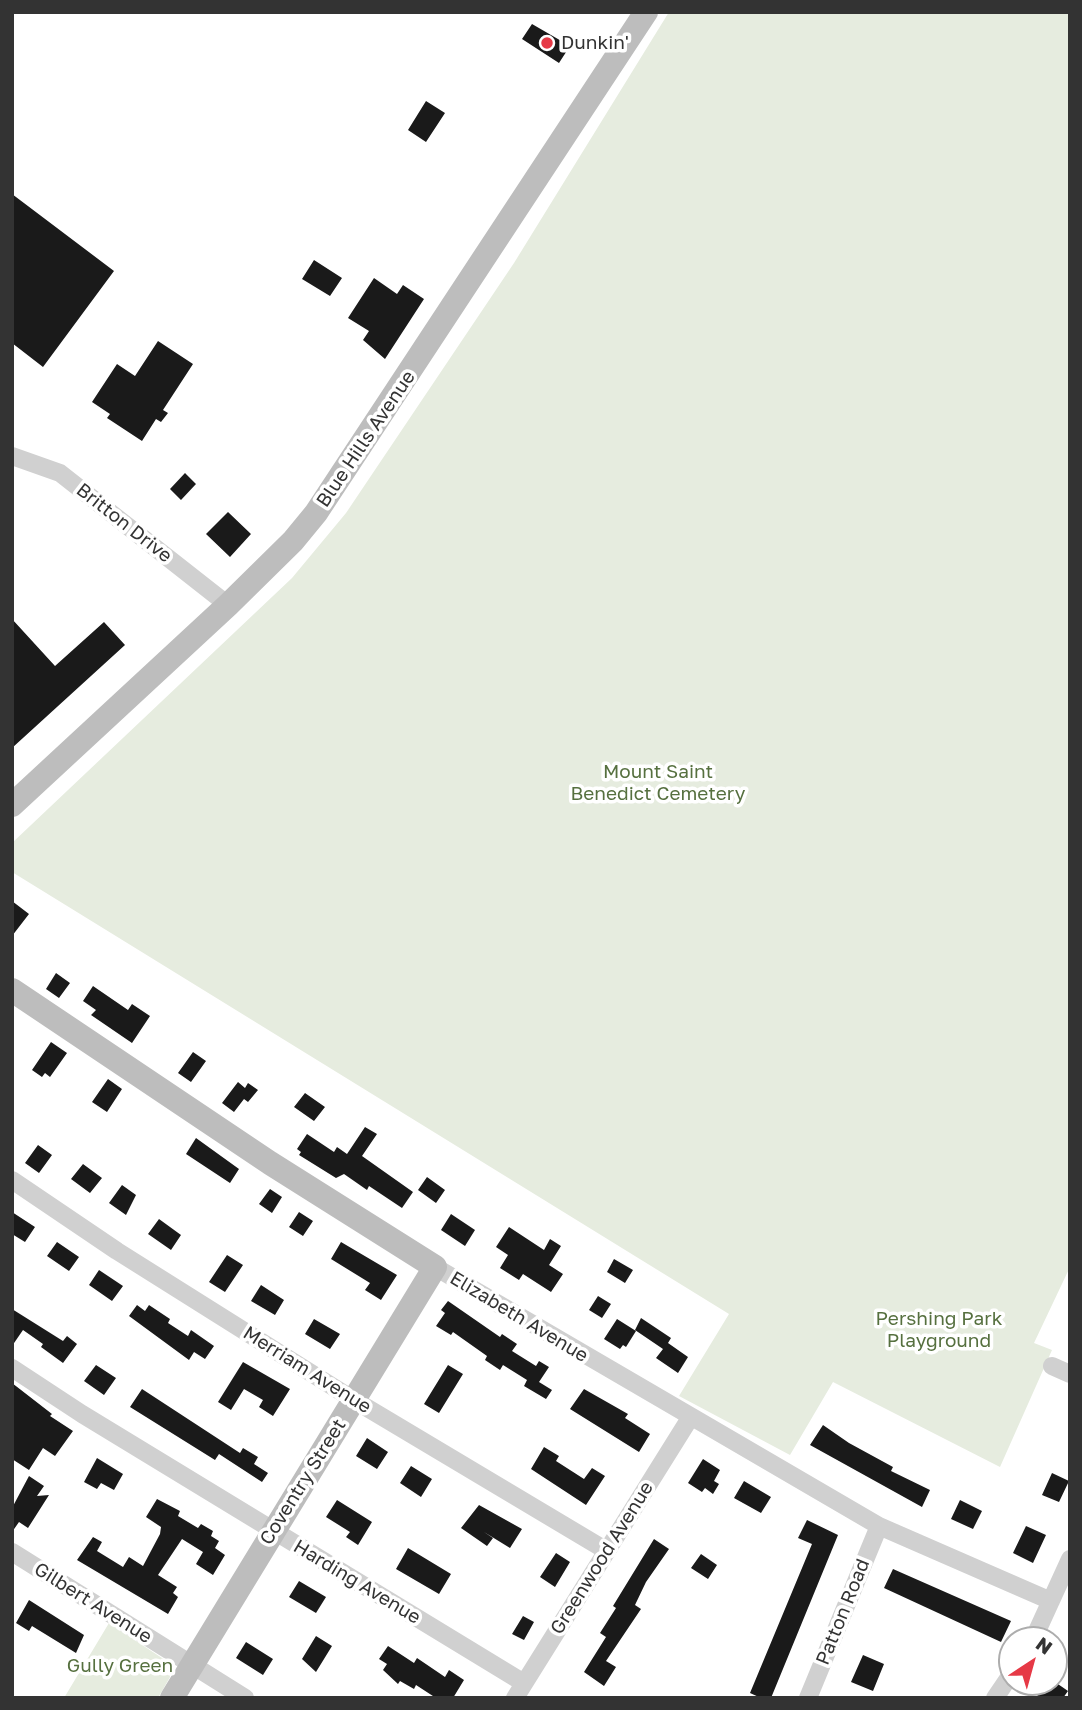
<!DOCTYPE html>
<style>
body{margin:0}
#map{position:relative;width:1082px;height:1710px;overflow:hidden;background:#fff;font-family:"Golos Text",sans-serif}
canvas{display:block}
.frame{position:absolute;inset:0;border:14px solid #333;pointer-events:none}
.north{position:absolute;left:998px;top:1626px;width:70px;height:70px;box-sizing:border-box;background:#fff;border:2px solid #adadad;border-radius:50%;rotate:36deg;font-size:19px;font-weight:700;line-height:28px;text-align:center;color:#333}
.north::after{content:'';display:block;margin:auto;width:24px;height:32px;background:#e63946;clip-path:polygon(50% 0,100% 100%,50% 72%,0 100%)}
</style>
<div id="map">
<canvas width="1082" height="1710"></canvas>
<div class="frame"></div>
<div class="north">N</div>
</div>
<script>
const g = document.querySelector('canvas').getContext('2d');
g.lineJoin = 'round';
function fillPath(path, color) {
  g.fillStyle = color;
  g.fill(path, 'evenodd');
}
function toPath(rows) {
  const path = new Path2D();
  for (const r of rows) {
    path.moveTo(r[0], r[1]);
    for (let i = 2; i < r.length; i += 2) path.lineTo(r[i], r[i + 1]);
  }
  return path;
}
function strokePath(path, color, width, dash) {
  g.strokeStyle = color;
  g.lineWidth = width;
  g.lineCap = dash ? 'butt' : 'round';
  g.setLineDash(dash || []);
  g.stroke(path);
}
function label(font, color, halo, rows, align = 'center') {
  g.font = font + ' "Golos Text",sans-serif';
  g.lineWidth = 7;
  g.setLineDash([]);
  g.textBaseline = 'middle';
  g.strokeStyle = halo;
  g.fillStyle = color;
  for (const [text, x, y, turn = 0] of rows) {
    g.save();
    g.translate(x, y);
    g.rotate((+turn || 0) * Math.PI / 180);
    g.textAlign = isNaN(turn) ? turn : align;
    if (halo) g.strokeText(text, 0, 0);
    g.fillText(text, 0, 0);
    g.restore();
  }
}
const green = toPath([
 [669,12,1070,12,1070,1267,1034,1343,1052,1350,1000,1467,833,1382,790,1455,679,1396,729,1314,12,872,12,843,292,578,346,513,514,263],
 [109,1623,168,1662,170,1677,158,1698,64,1698]
]);
const building = toPath([
 [532,24,570,46,559,63,522,39],
 [426,101,445,113,426,142,408,130],
 [12,194,114,271,43,367,12,343],
 [314,260,342,278,330,296,302,279],
 [374,278,397,294,403,285,424,299,385,359,363,340,369,331,348,318],
 [158,341,193,364,163,410,168,413,161,422,156,419,142,441,107,418,110,414,92,402,117,364,135,376],
 [185,473,196,484,181,500,170,489],
 [228,512,251,534,230,557,206,534],
 [12,619,55,666,104,622,125,645,12,748],
 [12,901,29,914,12,936],
 [56,973,70,983,59,998,46,989],
 [93,986,128,1010,132,1004,150,1016,132,1043,91,1015,96,1010,83,1001],
 [51,1042,67,1053,50,1077,45,1073,42,1077,32,1070],
 [193,1052,206,1061,191,1082,178,1073],
 [108,1079,122,1089,107,1112,92,1102],
 [238,1082,245,1088,248,1083,258,1090,248,1102,244,1099,234,1112,222,1103],
 [305,1093,325,1107,314,1121,294,1107],
 [365,1127,377,1134,362,1156,413,1192,402,1208,369,1186,367,1190,344,1174,336,1178,299,1155,301,1152,297,1149,307,1134,334,1152,337,1147,347,1154],
 [196,1138,239,1169,230,1183,186,1154],
 [38,1145,52,1155,39,1173,25,1163],
 [83,1164,102,1178,90,1193,71,1179],
 [427,1177,445,1190,436,1203,418,1190],
 [122,1185,136,1195,126,1215,109,1203],
 [270,1189,282,1197,272,1213,259,1204],
 [12,1212,35,1227,25,1242,12,1234],
 [299,1212,313,1221,303,1236,289,1227],
 [451,1214,475,1230,465,1246,441,1230],
 [159,1219,181,1235,171,1250,148,1234],
 [509,1227,544,1250,550,1239,561,1246,549,1265,563,1274,551,1292,523,1274,519,1280,500,1268,508,1255,496,1247],
 [57,1242,79,1257,69,1271,47,1256],
 [341,1242,397,1275,381,1300,365,1290,370,1283,331,1259],
 [227,1255,243,1265,225,1292,209,1282],
 [614,1259,633,1270,625,1283,607,1272],
 [99,1270,123,1286,112,1301,89,1285],
 [261,1285,284,1300,275,1315,251,1301],
 [598,1296,611,1304,602,1318,589,1310],
 [448,1301,500,1337,502,1334,517,1344,512,1351,536,1366,539,1361,549,1367,539,1382,552,1390,546,1399,524,1386,527,1380,503,1365,500,1370,485,1360,487,1356,453,1332,451,1335,436,1326,445,1313,441,1310],
 [137,1305,145,1311,149,1305,170,1319,168,1323,188,1336,191,1330,214,1346,205,1359,194,1352,189,1360,129,1316],
 [12,1309,63,1341,67,1336,77,1344,63,1363,41,1347,43,1344,23,1330,12,1346],
 [641,1318,671,1338,668,1343,688,1357,678,1373,656,1358,663,1349,635,1330],
 [314,1319,340,1334,330,1349,305,1334],
 [617,1319,636,1331,626,1347,623,1345,620,1349,604,1339],
 [243,1362,290,1389,273,1416,259,1407,263,1400,244,1389,231,1410,218,1402],
 [96,1365,116,1378,104,1395,84,1381],
 [448,1365,463,1374,439,1413,424,1404],
 [12,1383,52,1414,50,1416,73,1431,55,1456,43,1448,29,1470,12,1459],
 [142,1389,240,1453,243,1448,258,1457,254,1464,268,1473,262,1482,219,1454,215,1460,130,1407],
 [584,1389,628,1414,625,1418,650,1434,639,1452,570,1409],
 [823,1425,849,1443,893,1467,891,1471,930,1490,922,1507,810,1445],
 [367,1438,388,1452,377,1469,356,1456],
 [544,1447,559,1456,556,1461,584,1479,592,1468,605,1476,586,1505,531,1469],
 [97,1458,123,1474,114,1490,101,1483,97,1489,84,1482],
 [703,1459,720,1470,714,1481,719,1484,713,1494,705,1488,702,1492,688,1483],
 [411,1466,432,1479,421,1497,400,1483],
 [1052,1473,1069,1481,1059,1502,1042,1495],
 [29,1476,44,1486,37,1496,49,1495,28,1528,19,1522,12,1532,12,1508],
 [744,1481,771,1497,761,1513,734,1498],
 [157,1499,180,1511,178,1516,198,1528,201,1524,213,1531,211,1536,219,1541,215,1548,225,1555,213,1575,196,1564,203,1552,182,1539,158,1575,177,1587,173,1593,178,1597,168,1614,77,1560,93,1537,102,1542,97,1551,123,1567,129,1557,143,1566,160,1534,161,1527,146,1517],
 [337,1500,372,1522,358,1545,346,1537,350,1532,326,1517],
 [960,1500,982,1511,973,1529,951,1519],
 [479,1505,522,1529,510,1548,484,1532,493,1538,487,1546,461,1528],
 [807,1520,838,1535,771,1698,761,1698,750,1693,812,1544,798,1538],
 [1026,1526,1046,1535,1033,1563,1013,1553],
 [654,1539,669,1549,646,1582,635,1605,641,1609,606,1661,616,1667,604,1686,584,1672,606,1637,600,1633,616,1608,613,1606],
 [408,1548,451,1574,439,1594,396,1569],
 [556,1553,570,1562,555,1587,540,1577],
 [701,1554,717,1565,708,1579,691,1568],
 [893,1569,1011,1621,1001,1642,884,1588],
 [299,1581,326,1597,316,1613,289,1597],
 [29,1600,84,1635,76,1653,32,1626,29,1631,16,1623],
 [523,1616,534,1622,524,1640,512,1634],
 [316,1636,332,1646,316,1672,302,1659],
 [246,1642,273,1659,263,1675,236,1658],
 [388,1646,414,1663,417,1658,445,1677,449,1670,464,1680,453,1698,436,1698,416,1685,414,1689,400,1681,398,1684,383,1670,387,1664,379,1659],
 [863,1655,884,1664,873,1691,851,1682],
 [1046,1682,1055,1682,1068,1691,1063,1698,1036,1698]
]);
const street = toPath([
 [12,456,60,473,228,605],
 [12,1180,117,1251,354,1400,607,1551],
 [435,1267,879,1526,1051,1601],
 [1052,1366,1070,1374],
 [12,1368,82,1414,524,1683],
 [12,1552,245,1698],
 [1033,1640,1070,1559],
 [515,1698,690,1418],
 [808,1698,879,1526],
 [995,1698,1012,1673]
]);
const secondary = toPath([
 [12,805,228,605,293,541,316,513,646,12],
 [12,990,270,1163,435,1267,172,1698]
]);
const markers = [
 [547,43,7,"#e63946"]
];
const poiNames = [
 ["Dunkin'",561,43]
];
const streetNames = [
 ["Blue Hills Avenue",366,439,-56],
 ["Britton Drive",124,523,38],
 ["Elizabeth Avenue",519,1317,31],
 ["Merriam Avenue",307,1370,32],
 ["Coventry Street",303,1482,-58],
 ["Greenwood Avenue",602,1558,-58],
 ["Harding Avenue",357,1582,31],
 ["Gilbert Avenue",93,1603,32],
 ["Patton Road",843,1612,-68]
];
const parkNames = [
 ["Mount Saint",658,772],
 ["Benedict Cemetery",658,794],
 ["Pershing Park",939,1319],
 ["Playground",939,1341],
 ["Gully Green",120,1666]
];
fillPath(green, '#e6ecdf');
fillPath(building, '#1a1a1a');
strokePath(street, '#d0d0d0', 18);
strokePath(secondary, '#bdbdbd', 24);
for (const [x, y, r, color] of markers) {
  const dot = new Path2D();
  dot.arc(x, y, r, 0, 2 * Math.PI);
  g.fillStyle = color;
  g.fill(dot);
  strokePath(dot, '#fff', 2.5);
}
label('19px', '#333', '#fff', poiNames, 'left');
label('19px', '#333', '#fff', streetNames);
label('19px', '#56703f', '#fff', parkNames);
</script>
